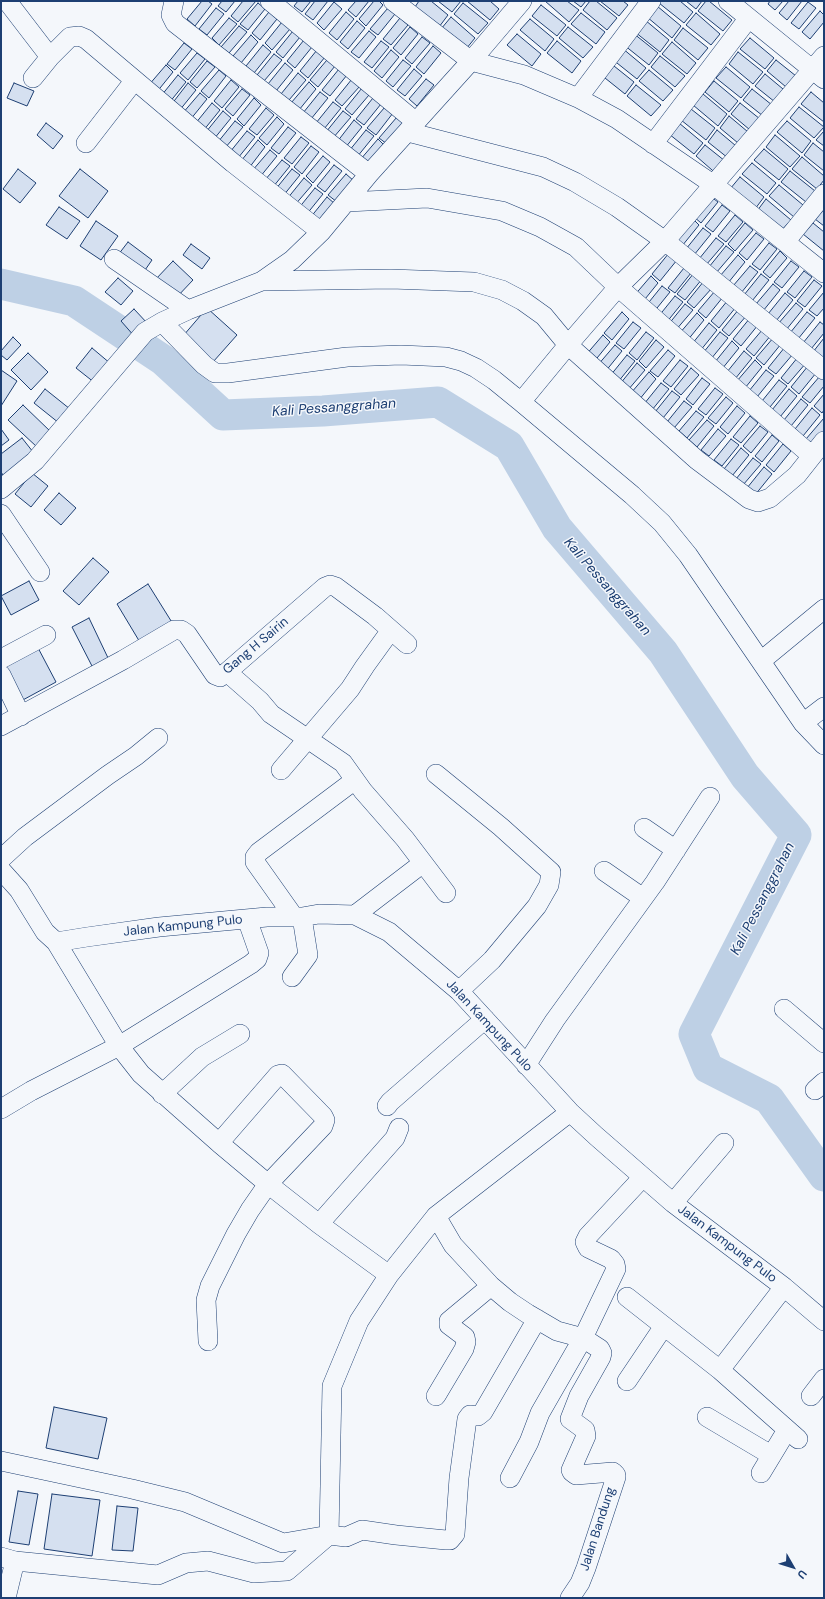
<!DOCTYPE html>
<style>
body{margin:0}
#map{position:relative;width:825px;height:1599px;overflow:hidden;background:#f4f7fb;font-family:"DM Sans",sans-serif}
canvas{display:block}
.frame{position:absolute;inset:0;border:2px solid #1d3f73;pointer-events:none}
.north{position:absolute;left:773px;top:1547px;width:40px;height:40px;-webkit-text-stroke:3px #f4f7fb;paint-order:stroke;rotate:129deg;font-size:11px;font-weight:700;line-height:16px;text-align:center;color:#1d3f73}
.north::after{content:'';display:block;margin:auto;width:14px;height:18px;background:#1d3f73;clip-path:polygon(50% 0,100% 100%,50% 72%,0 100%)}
</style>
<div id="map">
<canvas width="825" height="1599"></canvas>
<div class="frame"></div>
<div class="north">U</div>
</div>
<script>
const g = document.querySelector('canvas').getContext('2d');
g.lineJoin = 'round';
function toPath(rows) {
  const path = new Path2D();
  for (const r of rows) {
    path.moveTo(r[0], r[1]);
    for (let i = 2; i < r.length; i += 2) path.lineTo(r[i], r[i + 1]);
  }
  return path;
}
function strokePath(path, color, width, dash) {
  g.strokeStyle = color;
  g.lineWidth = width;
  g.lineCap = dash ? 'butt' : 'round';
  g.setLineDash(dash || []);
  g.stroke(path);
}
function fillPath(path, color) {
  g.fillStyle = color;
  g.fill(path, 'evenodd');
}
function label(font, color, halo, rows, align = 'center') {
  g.font = font + ' "DM Sans",sans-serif';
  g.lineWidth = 3;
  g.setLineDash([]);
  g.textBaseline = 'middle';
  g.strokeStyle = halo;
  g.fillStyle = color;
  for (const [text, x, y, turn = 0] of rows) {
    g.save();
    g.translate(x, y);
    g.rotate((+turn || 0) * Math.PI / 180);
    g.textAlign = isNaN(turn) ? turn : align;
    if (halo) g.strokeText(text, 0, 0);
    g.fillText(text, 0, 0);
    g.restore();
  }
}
const river = toPath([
 [1,284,74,301,163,360,223,415,323,411,438,402,509,446,557,528,663,652,745,776,796,835,694,1034,708,1068,769,1099,824,1176]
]);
const building = toPath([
 [202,1,208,1,212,4,195,26,187,19,202,1],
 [222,1,235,1,226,12,218,6,222,1],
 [243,1,256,1,238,22,231,16,243,1],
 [298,1,311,1,302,12,294,6,298,1],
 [315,1,328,1,313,20,305,14,315,1],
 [356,1,369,1,356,17,348,10,356,1],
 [374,1,379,1,383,5,366,26,359,19,374,1],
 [419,1,431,1,448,15,439,27,415,7,419,1],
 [438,1,461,1,452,12,438,1],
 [467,1,490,1,499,9,490,20,467,1],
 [545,1,567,1,579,10,569,22,545,1],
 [573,1,586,1,581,7,573,1],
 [590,1,596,1,617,18,607,30,583,10,590,1],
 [600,1,623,1,628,5,619,16,600,1],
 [661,1,680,1,693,12,684,23,659,3,661,1],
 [686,1,702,1,696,9,686,1],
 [706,1,709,1,732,20,723,31,698,11,706,1],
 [770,1,783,1,775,10,768,4,770,1],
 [789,1,802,1,787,20,779,13,789,1],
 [334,2,342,9,324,30,317,23,334,2],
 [808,2,816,8,799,29,791,23,808,2],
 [258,3,265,9,248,30,240,24,258,3],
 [463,3,488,23,478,34,454,14,463,3],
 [541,5,566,25,557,36,532,16,541,5],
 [657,6,681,26,672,38,647,17,657,6],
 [216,8,224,14,207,35,199,29,216,8],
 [388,8,395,14,378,35,370,29,388,8],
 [820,11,824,15,824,22,810,39,802,32,820,11],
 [269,12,277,19,260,40,252,33,269,12],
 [346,12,354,19,337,40,329,33,346,12],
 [581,13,605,32,596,44,571,24,581,13],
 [696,13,720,34,711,45,686,25,696,13],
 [451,17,475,38,466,49,441,29,451,17],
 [229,18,237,24,219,45,212,38,229,18],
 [400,18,408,25,391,45,383,39,400,18],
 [530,19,554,39,545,51,520,30,530,19],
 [645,20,669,40,660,52,635,32,645,20],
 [357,21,365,28,348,49,340,42,357,21],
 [282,22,290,29,272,50,265,43,282,22],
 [239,26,247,32,229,53,221,47,239,26],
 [410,27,418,34,401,55,393,48,410,27],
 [568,27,593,47,583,58,559,38,568,27],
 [683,28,708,48,698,60,674,40,683,28],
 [293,31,300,37,283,58,276,52,293,31],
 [369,31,376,37,359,58,351,52,369,31],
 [633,33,658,53,649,65,624,45,633,33],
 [517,34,541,54,532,66,507,45,517,34],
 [251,35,258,42,241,63,233,56,251,35],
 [422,37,430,43,412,64,405,58,422,37],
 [750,38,774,58,765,69,740,49,750,38],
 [304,40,312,47,295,68,287,61,304,40],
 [381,41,389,47,372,68,364,62,381,41],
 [557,41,581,61,572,73,547,53,557,41],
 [672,42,696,63,687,74,662,54,672,42],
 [184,43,192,49,175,70,167,64,184,43],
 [263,45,271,52,254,73,246,66,263,45],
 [433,46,441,53,424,74,416,67,433,46],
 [622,48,646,68,637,79,612,59,622,48],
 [317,50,325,57,308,78,300,71,317,50],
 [391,50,399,57,382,78,374,71,391,50],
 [738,52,763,72,753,84,729,64,738,52],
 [197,53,205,59,188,80,180,73,197,53],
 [274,54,282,60,264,81,257,75,274,54],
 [660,56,685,76,675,87,651,67,660,56],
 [327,60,335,66,318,87,310,80,327,60],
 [403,60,411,66,393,87,386,81,403,60],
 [776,60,801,80,792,92,767,71,776,60],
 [207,61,215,67,197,88,190,82,207,61],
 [609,62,634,82,625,94,600,74,609,62],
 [285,63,293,70,276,91,268,84,285,63],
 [166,65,173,72,156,93,148,86,166,65],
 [726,67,750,87,741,98,716,78,726,67],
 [339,69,347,75,330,96,322,90,339,69],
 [414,69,422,76,405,96,397,90,414,69],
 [219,70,226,76,209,98,201,91,219,70],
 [649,70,673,90,663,101,639,81,649,70],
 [298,73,306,80,289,100,281,94,298,73],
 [765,74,789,94,780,106,755,86,765,74],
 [178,75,186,82,169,103,161,96,178,75],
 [352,79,360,86,342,106,335,100,352,79],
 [426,79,434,85,417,106,409,99,426,79],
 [231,80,239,87,222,108,214,101,231,80],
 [714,81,738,101,729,112,705,92,714,81],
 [309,82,316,89,299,110,291,103,309,82],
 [14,83,34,91,27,106,7,98,14,83],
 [188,83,196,90,179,111,171,105,188,83],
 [636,85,661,105,651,116,627,96,636,85],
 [362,88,369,95,352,115,345,109,362,88],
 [242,89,250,95,233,116,225,109,242,89],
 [752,89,777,109,768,120,743,100,752,89],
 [320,92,328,98,311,119,303,113,320,92],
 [811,92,824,103,824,122,801,104,811,92],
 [200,93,207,99,190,120,182,114,200,93],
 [703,94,727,114,718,126,693,105,703,94],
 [254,98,261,105,244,126,237,119,254,98],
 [373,98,381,104,364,125,356,119,373,98],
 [333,102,341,108,324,129,316,123,333,102],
 [212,103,220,110,203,131,195,124,212,103],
 [740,103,765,123,756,135,731,114,740,103],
 [385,107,393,113,376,135,367,128,385,107],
 [799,107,824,127,814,138,790,118,799,107],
 [266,108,274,115,257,135,249,129,266,108],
 [691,109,715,128,706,140,681,120,691,109],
 [223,111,231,118,214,139,206,132,223,111],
 [343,111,351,117,333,138,326,132,343,111],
 [729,116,754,137,744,148,720,128,729,116],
 [277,117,284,124,267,145,259,138,277,117],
 [397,117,404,123,387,144,379,138,397,117],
 [354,120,362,127,345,148,337,142,354,120],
 [235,121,243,127,225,148,218,142,235,121],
 [787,121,811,141,802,153,777,132,787,121],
 [46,123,63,136,53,149,37,135,46,123],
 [679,123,703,143,694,154,669,134,679,123],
 [288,127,296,133,279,154,271,148,288,127],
 [366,130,374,136,357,157,349,151,366,130],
 [717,130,742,151,733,162,708,142,717,130],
 [247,131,255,137,238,158,230,152,247,131],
 [824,131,824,146,816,140,824,131],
 [775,135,800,156,790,167,766,147,775,135],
 [301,137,309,143,292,164,284,158,301,137],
 [378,139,385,146,368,167,360,160,378,139],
 [258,140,265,147,249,168,241,161,258,140],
 [813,143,824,152,824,171,804,155,813,143],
 [705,145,730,165,720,177,696,156,705,145],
 [311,146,319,152,302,174,294,167,311,146],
 [764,149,788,169,779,180,754,160,764,149],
 [270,150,277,156,260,177,252,171,270,150],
 [323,156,330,162,313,183,306,176,323,156],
 [802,157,824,176,824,180,817,189,792,169,802,157],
 [282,160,290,166,273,187,265,180,282,160],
 [752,163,776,183,767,194,742,174,752,163],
 [334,165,342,171,325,192,317,186,334,165],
 [18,169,36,183,20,203,3,189,18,169],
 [80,169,108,191,88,218,59,196,80,169],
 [292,169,300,175,283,196,275,190,292,169],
 [790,171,815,191,806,202,781,182,790,171],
 [346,174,354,181,337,202,328,195,346,174],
 [740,177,764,197,755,209,730,189,740,177],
 [304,178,312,185,294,206,287,199,304,178],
 [779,185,803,205,794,217,769,196,779,185],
 [315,188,323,194,306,215,298,209,315,188],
 [710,196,718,202,701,223,693,216,710,196],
 [327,197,335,204,318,225,310,218,327,197],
 [766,199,791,220,781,231,757,211,766,199],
 [722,205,730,211,713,232,705,226,722,205],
 [59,207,80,221,67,239,46,225,59,207],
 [824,209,824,226,815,219,824,209],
 [735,215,743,222,726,242,718,236,735,215],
 [692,218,699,225,682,246,674,239,692,218],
 [96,221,118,236,101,260,80,246,96,221],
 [745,223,753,230,735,251,728,244,745,223],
 [813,223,824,232,824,251,803,234,813,223],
 [703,228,711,234,694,255,686,249,703,228],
 [756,233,764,239,747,260,739,253,756,233],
 [716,238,724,244,706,265,699,259,716,238],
 [128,242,152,260,143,273,118,255,128,242],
 [769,243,777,249,760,270,752,264,769,243],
 [191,244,210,258,202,269,183,255,191,244],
 [726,246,734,252,716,273,709,267,726,246],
 [780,251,787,258,770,278,763,272,780,251],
 [669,253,677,260,660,281,652,274,669,253],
 [738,255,745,262,728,283,720,276,738,255],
 [173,261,193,280,175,299,155,280,173,261],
 [791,261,799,267,782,288,774,282,791,261],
 [750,266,758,272,741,293,733,286,750,266],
 [684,268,691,273,675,293,668,288,684,268],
 [804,271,812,277,795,298,787,292,804,271],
 [694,273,702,279,685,300,677,294,694,273],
 [761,274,769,280,752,301,744,295,761,274],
 [651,276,658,283,641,304,633,297,651,276],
 [118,278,133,291,121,305,105,292,118,278],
 [814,280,822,286,805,307,797,301,814,280],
 [704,281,712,288,694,308,687,302,704,281],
 [773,284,780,290,763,311,756,304,773,284],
 [662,286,670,292,653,313,645,307,662,286],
 [715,291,723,297,706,318,698,311,715,291],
 [824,292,824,308,817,316,809,310,824,292],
 [785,293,793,300,776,321,768,314,785,293],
 [675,296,683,302,666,323,658,317,675,296],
 [728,300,736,307,719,328,711,321,728,300],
 [796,303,803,309,786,330,778,324,796,303],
 [685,304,693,310,675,331,668,325,685,304],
 [207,308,237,335,213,362,183,336,207,308],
 [134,309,148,324,135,337,121,321,134,309],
 [739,309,747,315,729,336,722,330,739,309],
 [622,312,629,319,612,340,604,333,622,312],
 [807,312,815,318,798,339,790,333,807,312],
 [697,313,704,320,687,341,679,334,697,313],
 [750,318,758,325,741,346,733,339,750,318],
 [633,322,641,328,624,349,616,343,633,322],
 [820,322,824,325,824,333,811,349,803,343,820,322],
 [709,323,717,330,700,351,692,344,709,323],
 [763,329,771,335,754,356,746,349,763,329],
 [646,332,654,338,637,360,629,353,646,332],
 [720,332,728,338,711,359,703,353,720,332],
 [603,335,610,342,593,363,585,356,603,335],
 [13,337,21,345,7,360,1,355,1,351,13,337],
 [774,337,781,344,764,365,756,358,774,337],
 [824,338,824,355,821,359,813,352,824,338],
 [656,340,664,347,646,368,639,361,656,340],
 [732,341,739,348,722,369,715,362,732,341],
 [615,345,622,351,605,372,597,366,615,345],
 [785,347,793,354,776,374,768,368,785,347],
 [92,348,111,364,95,383,76,368,92,348],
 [668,350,675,356,658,377,650,371,668,350],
 [744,351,752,358,735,379,727,372,744,351],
 [28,353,48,372,31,390,11,370,28,353],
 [627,355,635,361,618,382,610,376,627,355],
 [798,357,806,363,788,384,781,378,798,357],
 [680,360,688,366,671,387,663,381,680,360],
 [755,360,762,367,745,388,737,381,755,360],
 [637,363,645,370,628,390,620,384,637,363],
 [808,366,816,373,799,394,791,387,808,366],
 [691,368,699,375,681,395,674,389,691,368],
 [1,370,17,381,1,406,1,370],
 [766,370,774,376,757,397,749,391,766,370],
 [649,372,656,379,639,400,631,393,649,372],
 [820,376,824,379,824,386,810,403,802,397,820,376],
 [702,378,710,384,693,405,686,399,702,378],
 [779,380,787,386,770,407,762,401,779,380],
 [661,383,669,389,652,410,644,404,661,383],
 [715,388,723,394,706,415,698,409,715,388],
 [45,389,70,409,59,423,34,403,45,389],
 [789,389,797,396,780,417,772,410,789,389],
 [672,391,680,397,663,418,655,412,672,391],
 [824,394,824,410,822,413,814,406,824,394],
 [726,397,733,403,716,424,708,418,726,397],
 [801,399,808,405,791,426,784,420,801,399],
 [684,401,692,407,674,428,667,422,684,401],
 [23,405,51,432,37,447,8,420,23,405],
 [737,406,745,413,728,434,720,427,737,406],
 [812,408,820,415,803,436,795,429,812,408],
 [696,411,704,417,687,438,679,431,696,411],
 [750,416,758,423,741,443,733,437,750,416],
 [824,418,824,433,815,445,806,439,824,418],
 [707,420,714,426,697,447,689,440,707,420],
 [760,426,768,432,751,453,743,446,760,426],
 [1,429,9,440,1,446,1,429],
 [718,429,726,436,709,456,701,450,718,429],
 [772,435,779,441,762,462,755,456,772,435],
 [22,438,37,457,7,481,1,472,1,454,22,438],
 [731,439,739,445,722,466,714,460,731,439],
 [783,444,791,451,774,472,766,465,783,444],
 [741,448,749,455,732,476,724,469,741,448],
 [753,458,761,464,743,485,736,479,753,458],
 [764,467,772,474,755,495,747,488,764,467],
 [32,473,48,486,31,507,15,494,32,473],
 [59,493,76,508,61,525,44,510,59,493],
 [93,558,109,572,79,605,63,591,93,558],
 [29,581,39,600,11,615,1,596,29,581],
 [148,584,173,624,141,644,117,604,148,584],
 [89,618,109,660,93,668,72,627,89,618],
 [36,644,56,682,21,701,1,664,36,644],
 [54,1407,107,1418,98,1459,46,1448,54,1407],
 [18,1491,38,1494,29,1545,9,1542,18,1491],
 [52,1494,100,1500,92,1556,44,1549,52,1494],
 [117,1506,138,1508,133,1551,112,1550,117,1506]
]);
const minor = toPath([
 [7,1,50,57],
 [174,1,171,15,175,23,369,174],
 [270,1,416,122],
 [393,1,471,61,524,75,578,98,617,119,714,185,824,273],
 [728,1,824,79],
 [33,78,50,57,70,37,79,36,86,39,233,163,321,232],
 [578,98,651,1],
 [408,132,543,167,575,182,617,207,665,241,824,370],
 [86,143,134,81],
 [653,144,748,19],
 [347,202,427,198,502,211,540,227,576,247,618,287,812,456],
 [785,242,824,194],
 [114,259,188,310],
 [262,281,292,260,321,232,369,174,471,61,522,1],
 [162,322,204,365,215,373,228,373,347,357,401,355,446,357,461,361,476,368,494,380,521,402,632,495,662,523,688,555,803,723,824,745],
 [521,402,568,345,618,287,665,241,824,56],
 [1,489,35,461,145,332,162,322,188,310,262,281,391,279,474,282,502,290,523,301,544,316,568,345,697,460,749,499,758,502,770,498,797,475,824,441],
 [1,514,40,572],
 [1,659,46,635],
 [761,661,824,609],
 [227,672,260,701,271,714,343,763,363,791,405,839,446,893],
 [1,675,21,716],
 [803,723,824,707],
 [1,726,123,660,174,630,181,630,187,634,215,675,220,677,227,672,325,587,330,585,336,587,375,616,407,644],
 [281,770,350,689,365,666,391,630],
 [436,774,501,827,551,872,549,885,537,906,492,960,459,991],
 [644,828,676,850],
 [1,859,25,837,108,775,136,756,158,738],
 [1,870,19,890,45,932,56,942,87,937,159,927,267,917,302,917,319,914,355,915,389,932,459,991,570,1112,596,1136,673,1203,784,1287,824,1321],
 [604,871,643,898],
 [355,915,423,863],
 [294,917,255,862,255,857,259,852,355,780],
 [56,942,119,1046,141,1074,219,1143,268,1184,319,1224,389,1275],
 [292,977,308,955,302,917],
 [784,1009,824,1043],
 [526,1065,555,1020,655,882,710,797],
 [815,1090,824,1082],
 [162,1094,202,1057,240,1034],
 [387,1106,390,1102,485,1019],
 [1,1109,31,1091,119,1046,251,964,257,959,259,953,247,919],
 [673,1203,724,1143],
 [436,1216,453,1245,491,1286,510,1302,528,1314,557,1331,583,1338,600,1349,602,1353,601,1357,579,1396,570,1419,585,1430,586,1436,571,1470,572,1472,576,1475,613,1472,616,1475,616,1477,586,1568,580,1583,570,1598],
 [319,1224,395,1138,399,1128],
 [627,1297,720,1370,784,1287],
 [208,1341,206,1300,210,1286,236,1234,250,1210,268,1184,323,1126,325,1120,323,1116,282,1074,278,1075,219,1143],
 [720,1370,798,1439],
 [627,1381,664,1326],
 [436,1396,464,1349,466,1342,465,1337,449,1325,449,1321,491,1286],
 [811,1396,824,1379],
 [707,1417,771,1455],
 [1,1461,132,1489,185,1502,283,1543,329,1535,346,1537,362,1530,396,1535,446,1540,450,1540,455,1534,459,1478,467,1419,470,1415,478,1416,483,1412,537,1319],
 [761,1473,787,1430],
 [510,1478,529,1442,540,1413,583,1338,616,1269,615,1264,611,1259,588,1248,585,1242,588,1236,643,1177],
 [1,1557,15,1561,158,1575,186,1563,208,1561,254,1573,287,1571,329,1535,332,1386,359,1321,389,1275,436,1216,570,1112],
 [6,1598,15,1561]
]);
const streetNames = [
 ["Gang H Sairin",256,646,-40],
 ["Jalan Kampung Pulo",183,926,-6],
 ["Jalan Kampung Pulo",489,1026,47],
 ["Jalan Kampung Pulo",727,1244,37],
 ["Jalan Bandung",598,1529,-72]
];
const waterNames = [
 ["Kali Pessanggrahan",334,408,-4],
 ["Kali Pessanggrahan",607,587,49],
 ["Kali Pessanggrahan",763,899,-63]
];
strokePath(river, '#bed0e5', 31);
fillPath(building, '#d5e0f0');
strokePath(building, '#1d3f73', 1);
strokePath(minor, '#1d3f73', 20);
strokePath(minor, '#f4f7fb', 19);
label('13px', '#1d3f73', '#f4f7fb', streetNames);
label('italic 14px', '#1d3f73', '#f4f7fb', waterNames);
</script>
